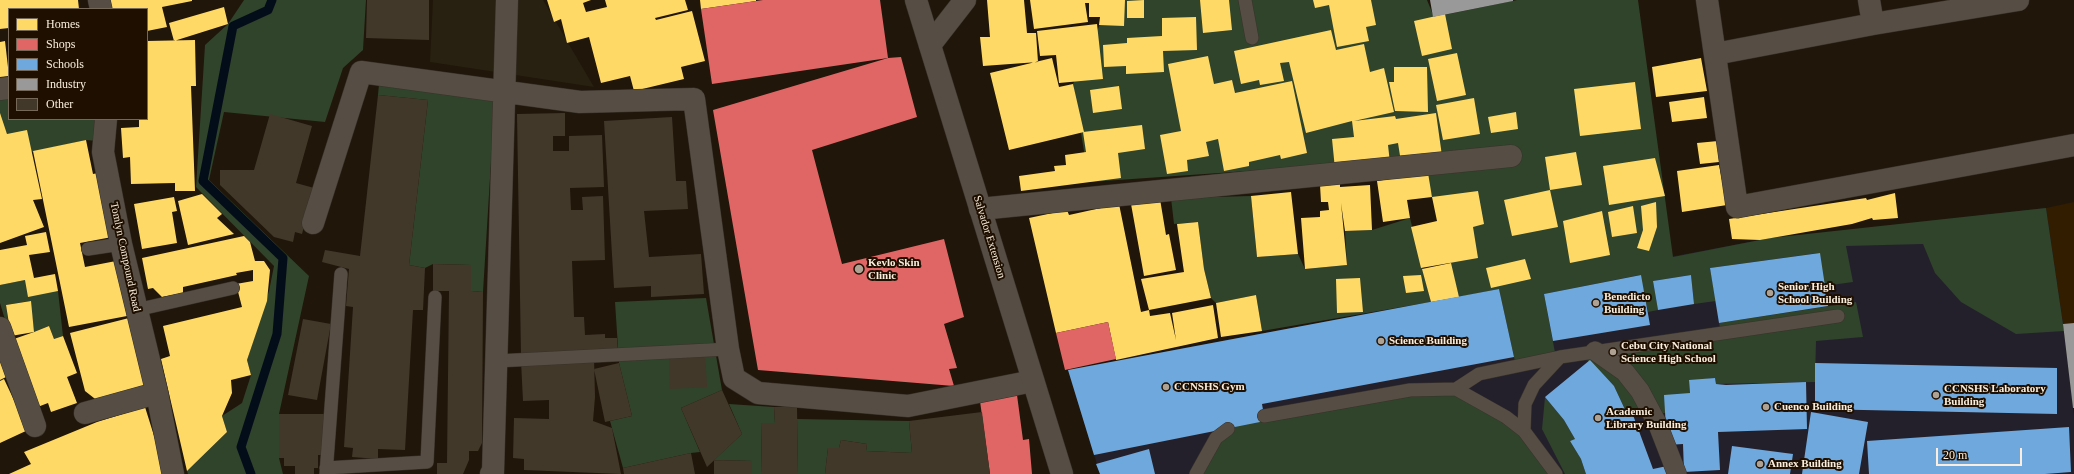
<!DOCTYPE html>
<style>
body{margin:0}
#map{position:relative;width:2074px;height:474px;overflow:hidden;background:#20160a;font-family:Georgia,serif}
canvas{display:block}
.legend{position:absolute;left:8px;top:8px;width:140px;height:112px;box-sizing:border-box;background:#1e0f00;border:1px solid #766859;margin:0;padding:5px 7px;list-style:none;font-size:12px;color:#fbeede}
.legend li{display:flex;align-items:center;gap:8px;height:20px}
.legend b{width:20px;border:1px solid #766859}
.scale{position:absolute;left:1936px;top:448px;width:86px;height:18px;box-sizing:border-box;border:2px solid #fbeede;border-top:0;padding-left:5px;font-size:12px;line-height:14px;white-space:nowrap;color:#fbeede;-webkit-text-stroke:3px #1e0f00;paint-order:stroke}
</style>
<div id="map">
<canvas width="2074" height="474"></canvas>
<ul class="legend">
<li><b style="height:11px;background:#ffd966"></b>Homes</li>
<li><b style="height:11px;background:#e06666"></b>Shops</li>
<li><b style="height:11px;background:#6fa8dc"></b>Schools</li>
<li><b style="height:11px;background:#999"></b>Industry</li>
<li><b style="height:11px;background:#42382a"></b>Other</li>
</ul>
<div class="scale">20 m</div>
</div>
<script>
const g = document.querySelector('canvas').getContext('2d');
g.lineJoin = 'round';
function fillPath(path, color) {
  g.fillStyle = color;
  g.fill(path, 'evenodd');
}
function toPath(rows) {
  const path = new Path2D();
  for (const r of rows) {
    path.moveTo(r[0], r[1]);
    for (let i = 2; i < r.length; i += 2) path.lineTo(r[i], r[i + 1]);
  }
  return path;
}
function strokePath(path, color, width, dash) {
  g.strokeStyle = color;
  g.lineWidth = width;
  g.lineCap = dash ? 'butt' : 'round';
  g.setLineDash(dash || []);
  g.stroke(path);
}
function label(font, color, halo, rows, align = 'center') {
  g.font = font + ' Georgia,serif';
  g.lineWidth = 4;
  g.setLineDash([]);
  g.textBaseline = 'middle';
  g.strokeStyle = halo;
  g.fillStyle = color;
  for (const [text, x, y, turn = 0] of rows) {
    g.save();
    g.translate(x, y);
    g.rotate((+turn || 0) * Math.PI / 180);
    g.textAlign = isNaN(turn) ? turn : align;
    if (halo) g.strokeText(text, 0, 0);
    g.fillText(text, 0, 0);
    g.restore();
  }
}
const commercial = toPath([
 [433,0,543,0,594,87,430,62]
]);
const built = toPath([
 [2074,202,2074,323,2063,324,2046,208]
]);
const education = toPath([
 [2046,208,2063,324,2074,415,2074,474,1100,474,1068,370,1760,240]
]);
const green = toPath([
 [244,0,366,0,363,50,343,68,325,122,224,112,209,180,309,276,279,414,279,458,283,474,188,474,187,471,227,432,222,416,242,403,251,375,247,360,269,291,274,266,196,187,205,45,228,24],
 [1111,0,1427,0,1434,17,1517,0,1638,0,1673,257,1770,238,2046,208,2064,331,2016,334,1961,302,1935,273,1923,244,1846,246,1853,282,1824,286,1819,253,1710,268,1716,301,1694,304,1691,275,1653,281,1658,310,1648,312,1640,275,1544,294,1556,358,1516,366,1499,289,1459,297,1422,159,1089,182,1073,84],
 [379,84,495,97,483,292,471,291,471,265,433,264,425,268,409,265,428,100,378,95],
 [0,97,9,97,9,119,99,119,97,141,86,140,32,152,7,134,0,116],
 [1251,196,1257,257,1298,254,1305,269,1347,265,1345,231,1372,230,1410,218,1431,302,1262,331,1256,295,1216,303,1211,298,1204,269,1198,222,1174,224,1171,198],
 [25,280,58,291,63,336,54,339,49,326,34,332,30,301,6,305,11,340,0,303,0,285],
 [706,298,722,390,681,408,700,452,691,453,623,468,610,421,632,416,619,363,615,302],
 [1856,302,1863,337,1816,341,1815,382,1716,384,1715,378,1689,381,1690,393,1665,413,1628,416,1614,386,1580,353,1721,332,1719,323],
 [1456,389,1506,417,1557,474,1196,474,1228,429,1264,416],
 [1545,397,1564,420,1575,439,1570,441,1581,459,1586,474,1565,474,1542,429],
 [729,404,774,407,775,423,761,424,762,474,752,474,752,461,714,460,742,434],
 [797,419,909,421,912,453,866,451,867,444,841,440,839,448,828,448,825,474,798,474]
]);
const homes = toPath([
 [0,0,78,0,79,9,9,9,9,28,0,29],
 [109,0,192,0,192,1,162,7,167,27,147,31,147,9,111,9],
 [547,0,591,0,583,3,586,12,607,7,605,0,685,0,688,10,655,18,656,20,692,11,705,61,681,67,684,79,634,91,630,76,601,83,589,37,567,43,561,19,554,22],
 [700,0,756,0,756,1,701,9],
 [987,0,1024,0,1027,33,1036,33,1038,62,983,66,980,37,990,37],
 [1030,0,1125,0,1124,26,1099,25,1100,17,1089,17,1089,3,1085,3,1088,22,1034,29],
 [1144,0,1144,18,1127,18,1127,1],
 [1200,0,1229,0,1232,30,1203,33],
 [1313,0,1371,0,1376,25,1366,27,1369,41,1337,47,1329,5,1315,8],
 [224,7,228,24,174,41,169,23],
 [1445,14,1452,49,1422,56,1414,21],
 [1196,17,1197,50,1163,51,1164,72,1126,74,1126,66,1104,67,1103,45,1127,43,1127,38,1162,36,1162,18],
 [1097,24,1103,79,1059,83,1056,55,1040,56,1037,31],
 [1331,30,1336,50,1364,44,1370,72,1384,68,1394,112,1354,121,1395,116,1396,119,1436,113,1442,156,1401,162,1398,143,1388,145,1390,163,1335,169,1332,139,1354,137,1352,121,1306,133,1289,62,1280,63,1284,81,1260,85,1259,80,1241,84,1234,51],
 [195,40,196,86,191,86,195,191,175,191,175,183,131,184,130,157,123,158,121,128,139,127,139,119,147,119,147,41],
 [5,41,9,76,0,77,0,42],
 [1457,53,1466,95,1437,101,1428,59],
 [1208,56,1214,84,1232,80,1235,93,1292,81,1307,153,1281,159,1280,155,1249,162,1249,166,1224,171,1218,139,1206,142,1209,156,1187,160,1188,171,1167,174,1160,135,1181,131,1168,64],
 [1052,58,1059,87,1073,84,1084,132,1009,150,990,73],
 [1701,58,1707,91,1656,97,1652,67],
 [1394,67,1427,67,1428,112,1395,111,1389,82,1394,82],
 [870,71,884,119,799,144,828,242,777,257,733,111],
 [1635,82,1641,129,1580,136,1574,89],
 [1119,86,1122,109,1093,113,1090,90],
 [1704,97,1707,118,1672,122,1669,102],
 [1474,98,1480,134,1443,140,1436,105],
 [1516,112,1518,129,1491,133,1488,117],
 [0,113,7,134,27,130,42,199,33,200,44,227,0,243],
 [1142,125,1145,149,1118,153,1121,178,1021,191,1019,176,1055,171,1054,166,1066,165,1065,155,1086,152,1083,132],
 [86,140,93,174,98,173,112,237,80,243,85,267,116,261,127,316,69,327,33,151],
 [1718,141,1719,162,1700,164,1697,143],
 [1576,152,1582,185,1550,190,1545,157],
 [1655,158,1665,196,1609,205,1603,166],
 [1719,165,1727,205,1682,212,1677,171],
 [1428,173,1432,197,1407,200,1410,218,1383,222,1377,181],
 [1340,183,1340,187,1370,185,1372,230,1345,231,1341,203,1347,265,1305,269,1301,218,1320,217,1320,211,1329,210,1328,202,1321,202,1320,185],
 [1550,190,1558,227,1512,236,1504,200],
 [1478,191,1484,224,1473,227,1478,258,1421,268,1411,227,1437,221,1432,197],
 [1291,192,1298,254,1257,257,1251,196],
 [1895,193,1898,218,1873,220,1872,218,1852,224,1760,240,1732,239,1729,219,1866,198,1867,200],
 [202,194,222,214,217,218,234,234,188,245,178,201],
 [174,197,177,211,172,212,177,243,142,249,134,204],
 [1160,199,1166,235,1169,234,1176,270,1144,276,1131,204],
 [1656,202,1657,227,1649,251,1637,248,1643,230,1641,206],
 [1119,204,1141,312,1149,310,1150,316,1170,313,1176,340,1172,313,1213,305,1218,338,1116,360,1108,322,1056,333,1029,218,1067,210,1069,215],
 [1633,206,1637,233,1612,237,1608,212],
 [1602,211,1610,255,1570,263,1563,221],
 [1198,222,1204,269,1211,298,1149,310,1141,279,1184,272,1177,224],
 [46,232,50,252,29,255,34,278,55,274,58,291,28,297,25,280,0,285,0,250,27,245,25,236],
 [244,236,250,242,255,261,264,261,270,270,267,301,247,360,251,375,231,380,232,393,222,416,227,432,187,471,161,359,170,356,163,326,242,307,236,284,253,281,253,270,236,273,237,275,183,287,183,293,162,297,153,288,148,289,142,258],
 [1525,259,1531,279,1491,288,1486,268],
 [1451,263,1459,297,1431,302,1422,269],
 [926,270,940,322,770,365,757,313],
 [1421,275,1424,291,1406,293,1403,276],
 [1360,278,1363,312,1337,313,1336,279],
 [1256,295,1262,331,1221,337,1216,303],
 [31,301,34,332,49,326,54,339,63,336,77,373,67,377,77,403,51,412,48,403,35,408,11,340,34,332,11,336,6,305],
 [129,318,146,385,138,392,99,402,85,391,70,333],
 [0,352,6,377,0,380],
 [4,379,28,430,0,443,0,381],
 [145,407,166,474,9,474,31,464,24,452,97,422]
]);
const shops = toPath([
 [763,0,880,0,888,58,901,57,917,117,812,150,842,264,944,239,964,317,944,324,957,368,949,369,954,386,758,370,713,110,888,58,712,84,701,9],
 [1108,322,1116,359,1065,370,1056,333],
 [1017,395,1023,440,1029,439,1032,474,990,474,980,401]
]);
const schools = toPath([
 [1820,253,1828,306,1719,323,1710,268],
 [1641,275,1650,325,1553,341,1544,294],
 [1691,275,1694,304,1658,310,1653,281],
 [1499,289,1514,357,1262,404,1265,421,1094,455,1068,370],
 [1590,360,1614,386,1628,416,1633,415,1653,469,1667,466,1672,474,1586,474,1581,459,1570,441,1575,439,1564,420,1545,397],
 [1815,363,2057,368,2057,414,1815,409],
 [1715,378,1716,384,1726,385,1806,382,1807,429,1718,432,1720,470,1684,472,1683,444,1667,445,1664,395,1690,393,1689,380],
 [1811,412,1868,422,1859,474,1802,474],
 [2069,427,2071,472,2045,474,1869,474,1867,441],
 [1732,446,1793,454,1790,474,1728,474],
 [1149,449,1155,474,1100,474,1096,464]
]);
const industry = toPath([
 [1430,0,1513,0,1513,1,1433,17],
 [2074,323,2074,408,2073,408,2063,324]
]);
const stream = toPath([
 [251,474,241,447,277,334,283,258,203,181,233,26,268,10,272,0]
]);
const building = toPath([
 [367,0,429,0,429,40,366,38],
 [378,95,428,100,409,265,425,268,423,310,413,310,405,450,378,449,378,459,352,457,353,448,344,447,353,307,346,306,349,269,322,262,325,250,360,256],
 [565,113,565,136,553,136,553,151,569,151,569,136,602,135,604,187,570,188,571,210,583,210,582,197,603,196,605,260,572,261,574,317,584,317,585,335,605,334,605,338,617,338,618,352,521,355,517,114],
 [270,114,312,126,296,183,314,188,302,234,295,232,293,242,274,237,220,185,220,170,254,170],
 [672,117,676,181,686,181,688,209,644,211,649,257,701,254,704,294,651,297,651,286,614,288,604,121],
 [433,264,471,265,471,291,483,292,482,443,478,451,469,451,469,460,463,474,437,474,437,463,447,463,449,291,433,291],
 [303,319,331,324,317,400,288,395],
 [705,353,707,387,670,389,669,355],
 [594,358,595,397,593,421,612,428,621,474,524,470,524,459,513,458,514,418,549,419,549,400,523,401,521,361],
 [619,363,632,416,605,422,594,369],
 [722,390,742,434,707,467,681,408],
 [774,407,797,407,798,474,762,474,761,423,775,423],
 [982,412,990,474,825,474,828,448,839,448,841,440,867,444,866,451,912,453,909,421],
 [279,414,325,414,325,455,318,455,318,468,314,468,314,474,295,474,295,466,284,466,284,458,279,458],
 [691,453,695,474,624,474,623,468],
 [714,460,752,461,752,474,714,474]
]);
const service = toPath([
 [1245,0,1252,38],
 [88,249,121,244],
 [136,310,233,288],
 [497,361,728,349],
 [1456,389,1479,374,1560,357,1838,316],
 [1264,416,1410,390,1456,389,1506,417,1524,431,1556,474],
 [1524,431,1525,404,1534,385,1560,357],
 [326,468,427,462,435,297],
 [326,474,341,274],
 [1196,474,1216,438,1228,429]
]);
const pedestrian = toPath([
 [1595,351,1625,372,1640,391,1658,425,1677,474]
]);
const minor = toPath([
 [99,0,101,9],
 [1707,0,1737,207,2074,145],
 [1869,0,1873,24],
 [930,45,965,0],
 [1715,54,1873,24,2018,0],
 [0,89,9,88],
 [106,119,103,152,121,244,157,393,173,474],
 [980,209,1511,156],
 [313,223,361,72,580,102,694,99,728,349,734,378,758,393,908,406,1033,381],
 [0,328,35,426],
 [85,413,157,393],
 [491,474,493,472,495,404,507,0]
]);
const secondary = toPath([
 [916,0,1062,474]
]);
const markers = [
 [859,269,5,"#aea294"],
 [1770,293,4,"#aea294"],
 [1596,303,4,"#aea294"],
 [1381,341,4,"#aea294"],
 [1613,352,4,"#aea294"],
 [1166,387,4,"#aea294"],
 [1936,395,4,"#aea294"],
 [1766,407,4,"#aea294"],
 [1598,418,4,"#aea294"],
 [1760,464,4,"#aea294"]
];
const streetNames = [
 ["Salvador Extension",989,237,73],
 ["Tomlyn Compound Road",125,257,78]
];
const poiNames = [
 ["Kevlo Skin",868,263],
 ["Clinic",868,276],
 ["Senior High",1778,287],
 ["School Building",1778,300],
 ["Benedicto",1604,297],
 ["Building",1604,310],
 ["Science Building",1389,341],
 ["Cebu City National",1621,346],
 ["Science High School",1621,359],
 ["CCNSHS Gym",1174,387],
 ["CCNSHS Laboratory",1944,389],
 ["Building",1944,402],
 ["Cuenco Building",1774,407],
 ["Academic",1606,412],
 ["Library Building",1606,425],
 ["Annex Building",1768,464]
];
fillPath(commercial, '#282011');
fillPath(built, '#321d01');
fillPath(education, '#23202c');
fillPath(green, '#30432b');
fillPath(homes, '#ffd966');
fillPath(shops, '#e06666');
fillPath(schools, '#6fa8dc');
fillPath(industry, '#999');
strokePath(stream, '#030d19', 9);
fillPath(building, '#42382a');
strokePath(service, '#3a322a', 14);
strokePath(pedestrian, '#3a322a', 20);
strokePath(minor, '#3a322a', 23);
strokePath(secondary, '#3a322a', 23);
strokePath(service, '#564e44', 13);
strokePath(pedestrian, '#564e44', 19);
strokePath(minor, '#564e44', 22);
strokePath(secondary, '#564e44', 22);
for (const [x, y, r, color] of markers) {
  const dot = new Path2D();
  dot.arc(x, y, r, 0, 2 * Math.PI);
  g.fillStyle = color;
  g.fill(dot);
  strokePath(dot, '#1e0f00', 1.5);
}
label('11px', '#fbeede', '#1e0f00', streetNames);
label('bold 11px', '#fbeede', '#1e0f00', poiNames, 'left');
</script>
